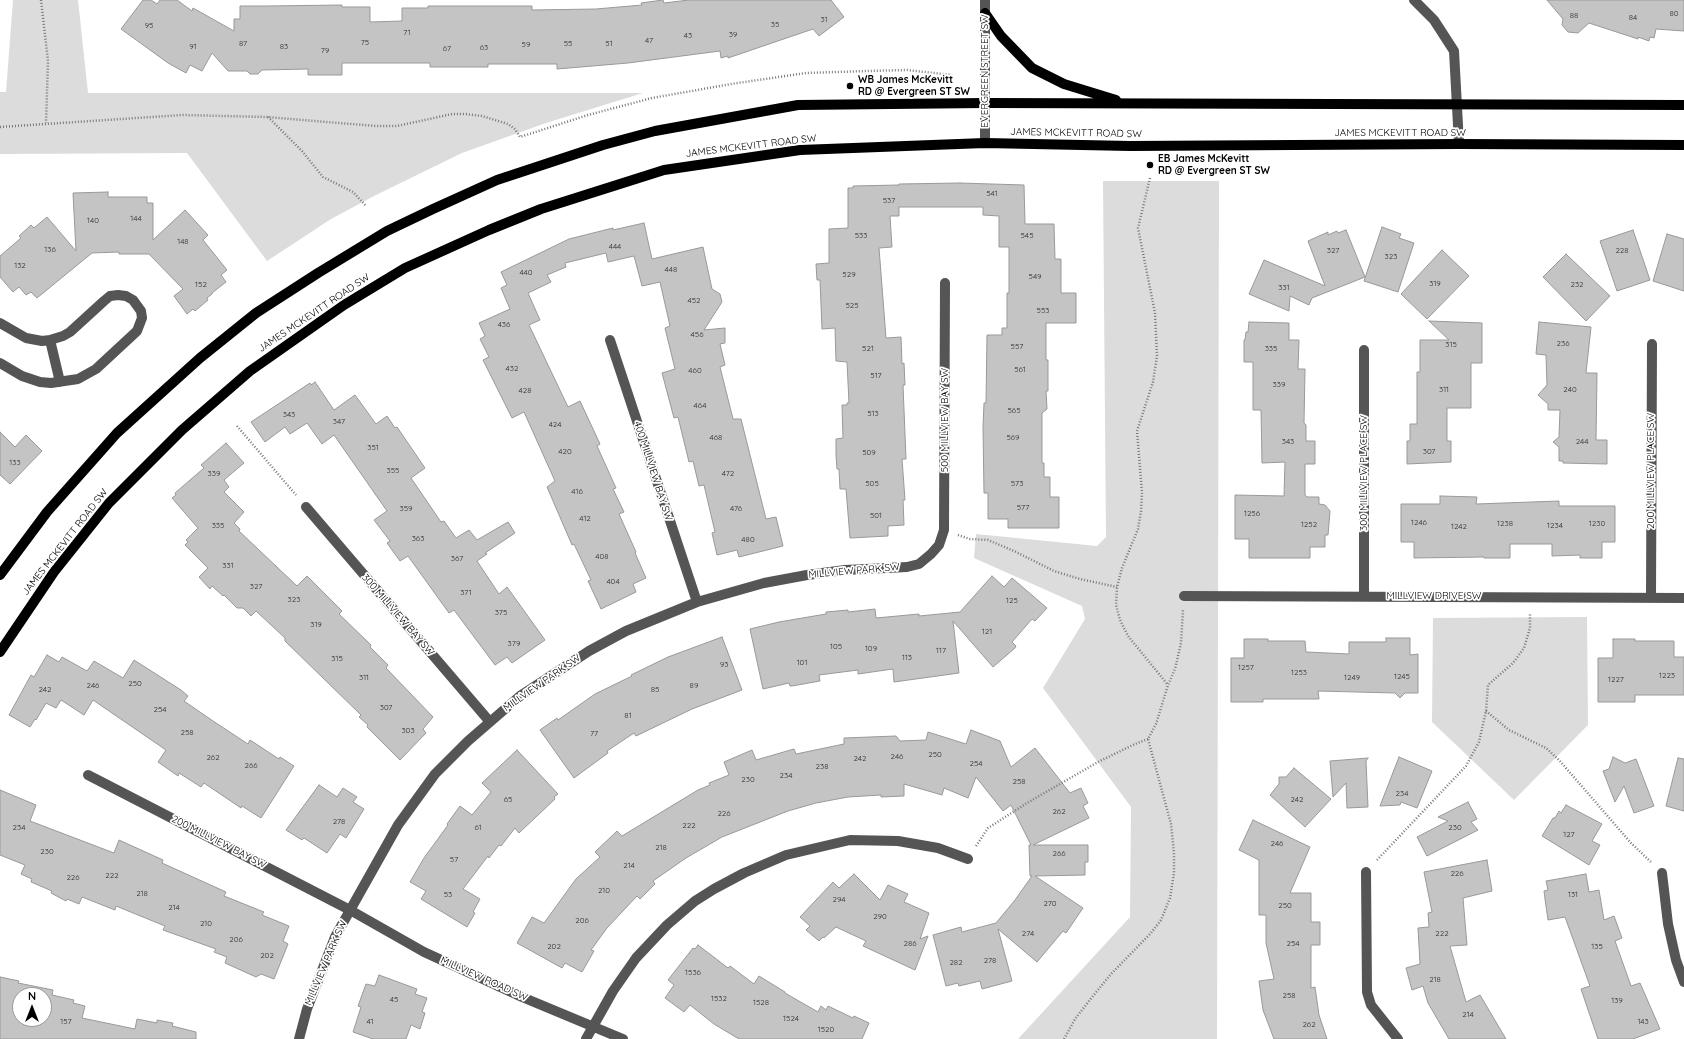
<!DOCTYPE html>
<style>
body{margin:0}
#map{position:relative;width:1684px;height:1039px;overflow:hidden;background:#fff;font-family:Quicksand,sans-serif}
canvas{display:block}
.north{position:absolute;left:12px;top:987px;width:40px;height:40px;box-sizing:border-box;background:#fff;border:1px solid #999;border-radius:50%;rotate:0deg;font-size:11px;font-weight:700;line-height:16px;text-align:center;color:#000}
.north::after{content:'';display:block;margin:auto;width:14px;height:18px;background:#000;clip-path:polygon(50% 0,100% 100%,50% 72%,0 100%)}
</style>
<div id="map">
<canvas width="1684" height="1039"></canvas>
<div class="north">N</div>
</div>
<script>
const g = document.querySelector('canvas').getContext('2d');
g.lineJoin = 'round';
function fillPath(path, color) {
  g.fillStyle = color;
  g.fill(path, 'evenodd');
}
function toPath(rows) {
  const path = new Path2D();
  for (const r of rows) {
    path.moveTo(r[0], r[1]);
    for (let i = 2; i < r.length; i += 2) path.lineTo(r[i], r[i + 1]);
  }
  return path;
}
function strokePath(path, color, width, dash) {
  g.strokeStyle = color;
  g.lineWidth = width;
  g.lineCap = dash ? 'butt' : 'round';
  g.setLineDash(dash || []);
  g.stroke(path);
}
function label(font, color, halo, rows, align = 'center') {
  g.font = font + ' Quicksand,sans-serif';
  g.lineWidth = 3.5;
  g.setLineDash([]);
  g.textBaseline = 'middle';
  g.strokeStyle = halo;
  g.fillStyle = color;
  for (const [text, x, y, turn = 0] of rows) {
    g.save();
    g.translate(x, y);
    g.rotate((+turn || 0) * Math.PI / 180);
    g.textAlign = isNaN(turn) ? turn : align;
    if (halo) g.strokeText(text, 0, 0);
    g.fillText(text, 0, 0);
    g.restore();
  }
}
const green = toPath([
 [13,0,78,0,88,93,643,93,546,123,462,153,376,195,331,219,267,261,187,153,0,154,0,92,6,92],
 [1103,181,1219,181,1217,1039,1018,1039,1130,917,1131,807,1043,688,1085,619,1082,606,974,558,976,534,1097,546,1106,537],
 [1587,617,1588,725,1514,800,1432,722,1433,618]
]);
const building = toPath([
 [143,0,151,0,157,4,160,0,177,0,192,11,193,8,234,31,234,19,240,19,240,6,266,6,342,5,342,7,370,7,370,22,402,21,402,8,428,8,428,6,532,6,532,10,596,9,642,5,641,3,663,0,664,3,689,0,831,0,844,17,819,36,813,29,728,58,728,56,721,58,720,51,628,63,557,69,557,64,488,64,488,67,430,67,430,63,342,63,342,75,308,75,308,69,262,70,258,74,250,74,247,71,228,71,212,53,202,71,190,65,186,73,168,63,121,29,143,0],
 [1547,0,1684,0,1684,31,1656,29,1654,38,1650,37,1649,41,1638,37,1638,39,1589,23,1578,33,1568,32,1562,25,1563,19,1547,0],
 [960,183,1024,185,1025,224,1054,224,1055,259,1061,259,1061,293,1076,293,1076,323,1046,323,1046,360,1048,360,1048,391,1046,391,1047,409,1042,413,1042,463,1044,463,1044,477,1050,477,1050,497,1059,497,1059,528,1008,528,1008,519,988,519,988,493,984,493,983,428,984,403,986,403,987,335,1002,335,1002,328,1007,328,1007,293,1009,293,1009,247,999,247,999,216,983,215,983,207,899,207,899,216,890,216,892,247,879,248,886,338,901,337,902,364,904,363,905,385,903,385,906,459,902,459,905,500,903,500,904,525,888,526,888,536,850,538,846,489,840,489,839,469,837,469,836,455,836,439,843,438,842,405,847,405,847,403,849,403,847,362,836,361,835,328,822,329,820,280,817,280,816,264,829,263,829,229,848,228,848,188,853,188,853,186,899,185,899,184,960,183],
 [108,192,108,197,147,197,147,203,153,203,153,240,185,210,208,235,203,240,227,270,221,275,226,282,212,293,212,294,207,298,208,300,195,311,193,309,187,314,174,296,183,289,149,254,119,254,119,252,92,253,37,298,31,292,26,295,19,287,13,292,0,277,0,256,21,238,19,236,31,225,34,228,47,217,76,251,73,193,108,192],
 [644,223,652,259,703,247,712,289,720,294,722,302,704,330,725,328,725,343,720,344,725,365,720,367,733,419,741,419,766,519,776,517,783,546,739,557,737,550,717,555,712,533,715,532,704,485,699,486,693,461,689,462,678,417,674,418,662,373,675,369,665,328,670,326,660,282,642,286,634,256,608,262,606,253,565,263,566,267,547,275,551,282,528,293,540,320,529,325,568,407,580,401,600,444,597,446,616,488,613,489,624,512,619,514,636,552,635,553,646,578,633,584,636,592,601,609,588,581,591,580,574,544,572,545,547,487,555,481,524,412,512,418,483,360,489,357,480,339,485,336,479,323,510,309,501,288,507,285,501,272,569,239,613,228,613,230,644,223],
 [1382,227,1401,234,1399,238,1414,243,1398,292,1364,281,1382,227],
 [1346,230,1365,277,1312,298,1309,305,1290,296,1289,311,1249,294,1264,260,1325,286,1308,241,1328,232,1328,235,1337,231,1338,233,1346,230],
 [1633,230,1650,280,1617,291,1600,241,1633,230],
 [1667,234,1684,239,1684,291,1653,281,1667,234],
 [1442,250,1469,276,1427,319,1401,294,1442,250],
 [1566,254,1610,296,1586,321,1543,277,1566,254],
 [1429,321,1482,323,1482,363,1471,363,1471,408,1447,408,1447,441,1451,441,1451,462,1407,464,1407,441,1410,441,1410,424,1417,424,1417,372,1420,372,1420,340,1449,340,1429,321],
 [1249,322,1289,323,1289,340,1299,340,1298,369,1305,369,1304,423,1306,425,1306,441,1315,441,1315,464,1305,464,1305,495,1307,497,1319,497,1319,504,1325,505,1330,511,1328,535,1325,535,1325,547,1310,547,1310,558,1249,558,1249,539,1235,539,1235,495,1284,496,1285,462,1262,463,1261,410,1253,410,1253,362,1244,362,1244,340,1245,340,1246,332,1248,332,1249,322],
 [1539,322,1591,327,1586,373,1597,373,1596,440,1607,440,1607,464,1563,463,1563,461,1559,461,1559,447,1553,442,1559,437,1560,410,1548,410,1548,404,1538,395,1547,385,1546,355,1536,354,1539,322],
 [315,382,334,410,355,395,376,424,387,416,395,428,397,427,425,468,411,478,441,522,444,521,456,538,469,530,477,540,508,522,515,533,485,553,487,554,477,561,499,594,507,587,545,640,512,663,507,657,495,665,454,610,449,613,408,556,400,561,387,543,390,541,374,520,387,511,334,435,322,444,307,423,290,434,285,427,265,442,251,422,310,383,311,385,315,382],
 [0,432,15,447,26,435,42,451,10,484,0,475,0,432],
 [226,443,244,463,224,480,229,487,224,492,244,512,234,523,240,529,239,531,297,586,307,576,342,611,339,614,371,645,370,647,388,665,386,668,433,717,423,729,426,733,400,760,367,727,368,725,359,717,361,715,285,641,285,638,256,611,251,616,243,608,237,608,224,595,223,596,212,586,210,589,199,577,208,568,185,545,188,542,186,540,198,528,172,498,176,495,175,493,204,468,201,465,226,443],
 [1440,496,1477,497,1476,504,1559,501,1559,506,1615,506,1615,542,1602,542,1602,558,1580,558,1580,555,1552,556,1552,544,1510,544,1510,558,1484,558,1484,557,1414,558,1414,542,1401,542,1401,504,1440,504,1440,496],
 [992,576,1004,587,1012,578,1047,608,1035,621,1032,619,1012,642,1016,646,1015,648,993,667,953,621,959,673,894,682,893,669,858,674,858,670,819,675,820,681,792,686,790,686,789,683,763,689,750,629,779,622,826,614,826,612,848,610,848,612,875,609,876,618,919,614,919,616,960,612,992,576],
 [722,637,742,690,692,709,636,736,634,733,607,751,608,753,574,778,540,730,557,718,558,720,595,694,632,676,631,675,668,657,722,637],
 [1386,638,1410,638,1410,655,1418,654,1418,693,1405,693,1400,698,1395,693,1318,691,1319,699,1263,699,1263,702,1231,702,1231,658,1244,658,1244,639,1268,639,1268,641,1305,641,1306,652,1349,654,1349,642,1386,642,1386,638],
 [1613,639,1635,639,1635,641,1674,641,1674,657,1684,657,1684,695,1635,695,1635,702,1598,702,1598,658,1613,658,1613,639],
 [47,655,59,662,62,657,87,671,94,661,123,678,134,660,181,690,188,696,184,701,213,721,248,744,250,740,279,759,280,757,294,766,261,818,242,806,241,808,204,783,201,787,179,773,178,776,158,762,166,750,93,700,84,715,61,700,56,708,46,703,36,720,35,719,30,727,9,715,31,675,34,677,47,655],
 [971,730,1000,741,1011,767,1035,748,1070,793,1081,788,1088,803,1083,806,1089,818,1033,845,1088,845,1088,862,1085,862,1085,875,1035,876,1083,908,1066,933,1063,931,1037,962,998,929,1012,981,982,989,980,981,959,986,958,983,946,986,933,935,961,927,962,932,996,923,1015,900,1032,876,1030,876,1029,845,1031,845,1011,805,1003,811,976,777,968,798,944,788,942,795,904,784,904,796,881,797,881,795,848,797,816,803,788,811,722,837,686,858,653,881,655,884,640,899,637,896,607,928,591,950,594,951,582,972,565,963,562,968,517,943,532,917,544,923,576,879,600,857,595,852,617,831,622,836,698,790,710,785,709,783,729,775,724,762,752,750,756,760,794,749,796,754,844,744,844,738,896,736,900,741,926,740,928,732,966,744,971,730],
 [517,750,558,794,554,797,555,799,519,833,515,828,501,846,499,845,489,858,488,856,463,889,480,899,473,912,475,913,467,927,421,899,426,891,410,882,424,858,448,825,447,824,460,806,472,815,491,792,482,783,517,750],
 [1399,757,1432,771,1417,808,1401,802,1400,805,1380,806,1399,757],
 [1613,757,1625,763,1636,759,1654,806,1634,813,1624,786,1615,802,1603,771,1609,769,1613,757],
 [1368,758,1366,761,1368,807,1347,808,1346,783,1333,797,1330,761,1368,758],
 [1678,758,1684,759,1684,811,1666,806,1678,758],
 [1294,768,1331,799,1305,827,1270,795,1279,784,1279,777,1286,777,1294,768],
 [319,785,337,797,343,788,357,797,353,802,364,809,346,838,340,834,327,853,304,838,302,840,286,830,319,785],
 [0,790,36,805,30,821,114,853,119,840,163,860,162,863,226,892,224,896,264,912,262,915,289,926,283,941,288,944,274,979,261,974,256,977,225,963,227,957,214,952,216,949,163,930,165,926,116,906,115,910,82,897,79,904,67,899,66,901,51,893,52,891,31,882,32,879,21,874,25,865,0,855,0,790],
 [1468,802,1477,819,1471,822,1478,830,1427,856,1417,837,1448,821,1438,817,1468,802],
 [1566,805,1602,824,1592,841,1600,845,1589,865,1542,836,1553,818,1555,818,1559,811,1561,813,1566,805],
 [1253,820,1310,847,1290,893,1311,893,1311,922,1320,922,1320,945,1311,945,1311,988,1315,987,1319,1015,1327,1039,1274,1039,1263,1010,1259,981,1274,979,1266,943,1266,915,1259,915,1259,860,1239,850,1253,820],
 [1487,860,1492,891,1463,898,1467,945,1450,946,1466,1002,1480,995,1506,1039,1449,1039,1428,1003,1423,986,1412,990,1406,968,1420,964,1418,928,1429,927,1428,913,1432,912,1424,872,1487,860],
 [854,874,880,900,888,885,908,894,904,902,929,913,920,939,928,936,915,970,863,946,866,941,836,927,824,938,823,937,819,941,806,930,810,926,800,917,833,882,839,888,854,874],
 [1586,874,1589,892,1599,890,1604,920,1614,916,1622,938,1615,941,1631,986,1640,983,1660,1029,1633,1039,1598,1039,1581,989,1590,986,1565,917,1548,920,1545,899,1544,891,1548,890,1546,881,1586,874],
 [698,945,728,968,730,966,754,984,759,976,785,992,785,993,818,1012,821,1006,826,1010,828,1006,853,1018,854,1016,869,1023,862,1039,739,1039,714,1024,690,1005,684,1012,665,998,674,985,668,980,693,948,695,949,698,945],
 [379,975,417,989,415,994,427,998,422,1012,425,1013,420,1029,411,1025,406,1039,373,1039,353,1032,361,1007,358,1006,366,984,375,986,379,975],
 [0,977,19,981,18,983,53,990,52,995,74,1000,73,1003,85,1006,82,1018,135,1029,137,1019,157,1023,157,1020,173,1023,172,1026,196,1032,196,1039,0,1039,0,977],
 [20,995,44,995,44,1019,20,1019,20,995]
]);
const path = toPath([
 [41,0,48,61,46,123],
 [268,117,302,151,323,177,353,192,366,206],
 [0,127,182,115,267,117,376,126,397,126,452,114,465,114,482,116,508,124,515,129,520,137,588,115,652,98,731,84,806,73,867,71,907,70,952,75],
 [1150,178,1138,228,1155,313,1157,356,1153,382,1137,431,1142,493,1141,511,1138,529,1122,568,1117,587,1116,605,1120,620,1128,636,1168,685],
 [237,426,296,495],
 [958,535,970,539,988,540,1014,551,1054,571,1080,579,1117,587],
 [1486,711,1509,730,1546,748,1559,760,1631,843,1652,863],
 [976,846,988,828,1027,803,1098,762,1135,744,1148,739],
 [1377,860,1466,766,1479,742,1486,711,1488,685,1513,663,1524,648,1530,628,1530,613],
 [1064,1039,1075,1019,1093,996,1111,974,1151,933,1161,920,1170,898,1174,873,1174,853,1171,824,1148,739,1156,724,1168,685,1175,669,1181,643,1183,610]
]);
const minor = toPath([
 [985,0,985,143],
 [1414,0,1434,20,1454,51,1459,144],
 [0,323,26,338,42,341,50,340,63,336,70,332,104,301,110,296,118,295,126,296,133,300,141,311,142,318,137,331,96,369,78,379,51,383,40,382,22,376,0,363],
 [50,340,60,382],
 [610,340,697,602],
 [1364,350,1364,596],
 [306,507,490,722],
 [1184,596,1684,598],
 [1651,597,1652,344],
 [88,775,350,910,424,952,522,997,623,1039],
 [1366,872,1367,992,1371,1005,1398,1039],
 [1662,873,1668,924,1676,960,1684,982],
 [299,1039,307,1009,335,937,398,825,435,774,468,741,520,696,589,651,626,631,697,602,764,583,807,575,845,570,907,567,919,564,931,554,939,545,944,530,945,283],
 [586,1039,613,991,636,958,667,925,695,901,714,889,744,873,786,855,850,840,898,841,938,848,968,859]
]);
const major = toPath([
 [985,13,1001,36,1032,68,1064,84,1116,100],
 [0,575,47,512,117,433,200,358,256,313,318,273,387,231,433,209,497,180,603,145,655,131,798,105,985,103,1684,105],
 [0,652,54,572,109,503,182,430,250,371,344,305,405,268,489,230,541,209,664,170,800,150,985,143,1130,146,1459,144,1684,145]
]);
const markers = [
 [850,86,4,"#000"],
 [1150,165,4,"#000"]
];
const numberNames = [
 ["80",1674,14],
 ["88",1574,16],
 ["84",1633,18],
 ["31",824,20],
 ["35",775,25],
 ["95",149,26],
 ["71",407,33],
 ["39",733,35],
 ["43",688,36],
 ["47",649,41],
 ["75",365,43],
 ["87",243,44],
 ["55",568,44],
 ["51",609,44],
 ["59",526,45],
 ["91",193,47],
 ["83",284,47],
 ["63",484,48],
 ["67",447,49],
 ["79",325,51],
 ["541",992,194],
 ["537",889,201],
 ["144",136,219],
 ["140",93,221],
 ["533",861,236],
 ["545",1027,236],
 ["148",183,242],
 ["444",615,247],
 ["136",50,250],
 ["327",1333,251],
 ["228",1622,251],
 ["323",1391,257],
 ["132",20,266],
 ["448",671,270],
 ["440",526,273],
 ["529",849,275],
 ["549",1035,277],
 ["319",1435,284],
 ["152",201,285],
 ["232",1577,285],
 ["331",1284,288],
 ["452",694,301],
 ["525",852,306],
 ["553",1043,311],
 ["436",504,325],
 ["456",697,335],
 ["236",1563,344],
 ["315",1451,345],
 ["557",1017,347],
 ["521",868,349],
 ["335",1271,349],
 ["432",512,369],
 ["561",1020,370],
 ["460",695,371],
 ["517",876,376],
 ["339",1279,385],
 ["311",1444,390],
 ["240",1570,390],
 ["428",525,391],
 ["464",700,406],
 ["565",1014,411],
 ["513",873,414],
 ["343",289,415],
 ["347",339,422],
 ["424",555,425],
 ["468",716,438],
 ["569",1013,438],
 ["343",1288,442],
 ["244",1582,442],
 ["351",373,448],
 ["420",565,452],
 ["307",1429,452],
 ["509",869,453],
 ["133",15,463],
 ["355",393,471],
 ["339",214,474],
 ["472",728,474],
 ["505",872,484],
 ["573",1017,484],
 ["416",577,492],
 ["577",1023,508],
 ["359",406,509],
 ["476",736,509],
 ["1256",1252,514],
 ["501",876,516],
 ["412",585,519],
 ["1246",1419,523],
 ["1238",1505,524],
 ["1230",1597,524],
 ["1252",1309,525],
 ["335",218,526],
 ["1234",1555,526],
 ["1242",1459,527],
 ["363",418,539],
 ["480",748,540],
 ["408",602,557],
 ["367",457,559],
 ["331",228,566],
 ["404",613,582],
 ["327",256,587],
 ["371",466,593],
 ["323",294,600],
 ["125",1012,601],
 ["375",501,613],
 ["319",316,625],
 ["121",987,632],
 ["379",514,644],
 ["105",836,647],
 ["109",871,649],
 ["117",941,651],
 ["113",907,658],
 ["315",337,659],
 ["101",802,663],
 ["93",724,665],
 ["1257",1246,668],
 ["1253",1299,673],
 ["1223",1667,676],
 ["1245",1402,677],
 ["311",364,678],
 ["1249",1352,678],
 ["1227",1616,680],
 ["250",135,684],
 ["246",93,686],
 ["89",694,686],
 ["242",45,690],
 ["85",655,690],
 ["307",386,708],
 ["254",160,710],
 ["81",628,716],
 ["303",408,731],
 ["258",187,733],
 ["77",594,734],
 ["250",935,755],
 ["246",897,757],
 ["262",213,758],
 ["242",860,759],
 ["254",976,764],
 ["266",251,766],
 ["238",822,767],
 ["234",786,776],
 ["230",748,780],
 ["258",1019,782],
 ["234",1402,794],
 ["65",508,800],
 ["242",1297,800],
 ["262",1059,812],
 ["226",724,814],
 ["278",339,822],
 ["222",689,826],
 ["234",19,828],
 ["61",478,828],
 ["230",1455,828],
 ["127",1569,835],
 ["246",1277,844],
 ["218",661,848],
 ["230",47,852],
 ["266",1059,854],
 ["57",454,860],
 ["214",629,866],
 ["226",1457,874],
 ["222",112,876],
 ["226",73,878],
 ["210",604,891],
 ["218",142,894],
 ["53",448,895],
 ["131",1573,895],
 ["294",839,900],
 ["270",1050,904],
 ["250",1285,906],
 ["214",174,908],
 ["290",880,917],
 ["206",582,921],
 ["210",206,924],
 ["274",1028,934],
 ["222",1442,934],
 ["206",236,940],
 ["286",910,944],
 ["254",1293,944],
 ["202",554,947],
 ["135",1597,947],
 ["202",267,956],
 ["278",990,961],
 ["282",956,963],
 ["1536",693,973],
 ["218",1435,980],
 ["258",1289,996],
 ["1532",719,999],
 ["45",394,1000],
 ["139",1617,1001],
 ["1528",761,1003],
 ["214",1468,1015],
 ["1524",791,1019],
 ["157",66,1022],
 ["41",370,1022],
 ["143",1643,1022],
 ["262",1309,1025],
 ["1520",826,1030]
];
const streetNames = [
 ["EVERGREEN STREET SW",985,71,-90],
 ["JAMES MCKEVITT ROAD SW",1076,133,1],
 ["JAMES MCKEVITT ROAD SW",1400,133],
 ["JAMES MCKEVITT ROAD SW",751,146,-7],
 ["JAMES MCKEVITT ROAD SW",314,313,-34],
 ["500 MILLVIEW BAY SW",945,420,-90],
 ["400 MILLVIEW BAY SW",653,471,72],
 ["200 MILLVIEW PLACE SW",1651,471,-90],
 ["300 MILLVIEW PLACE SW",1364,473,-90],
 ["JAMES MCKEVITT ROAD SW",65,542,-52],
 ["MILLVIEW PARK SW",854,571,-5],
 ["MILLVIEW DRIVE SW",1434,596],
 ["300 MILLVIEW BAY SW",398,615,49],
 ["MILLVIEW PARK SW",542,683,-35],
 ["200 MILLVIEW BAY SW",219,842,27],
 ["MILLVIEW PARK SW",326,963,-67],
 ["MILLVIEW ROAD SW",484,979,24]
];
const poiNames = [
 ["WB James McKevitt",858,80],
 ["RD @ Evergreen ST SW",858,92],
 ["EB James McKevitt",1158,159],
 ["RD @ Evergreen ST SW",1158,171]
];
fillPath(green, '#dcdcdc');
fillPath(building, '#c4c4c4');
strokePath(building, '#999', 1);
strokePath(path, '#777', 2.5, [1, 2]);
strokePath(minor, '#555', 10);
strokePath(major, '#000', 10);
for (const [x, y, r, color] of markers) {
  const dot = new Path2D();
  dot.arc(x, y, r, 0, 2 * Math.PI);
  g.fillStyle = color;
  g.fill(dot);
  strokePath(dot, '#fff', 1.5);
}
label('8px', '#313131', null, numberNames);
label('10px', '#000', '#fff', streetNames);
label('bold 10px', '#000', '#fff', poiNames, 'left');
</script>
